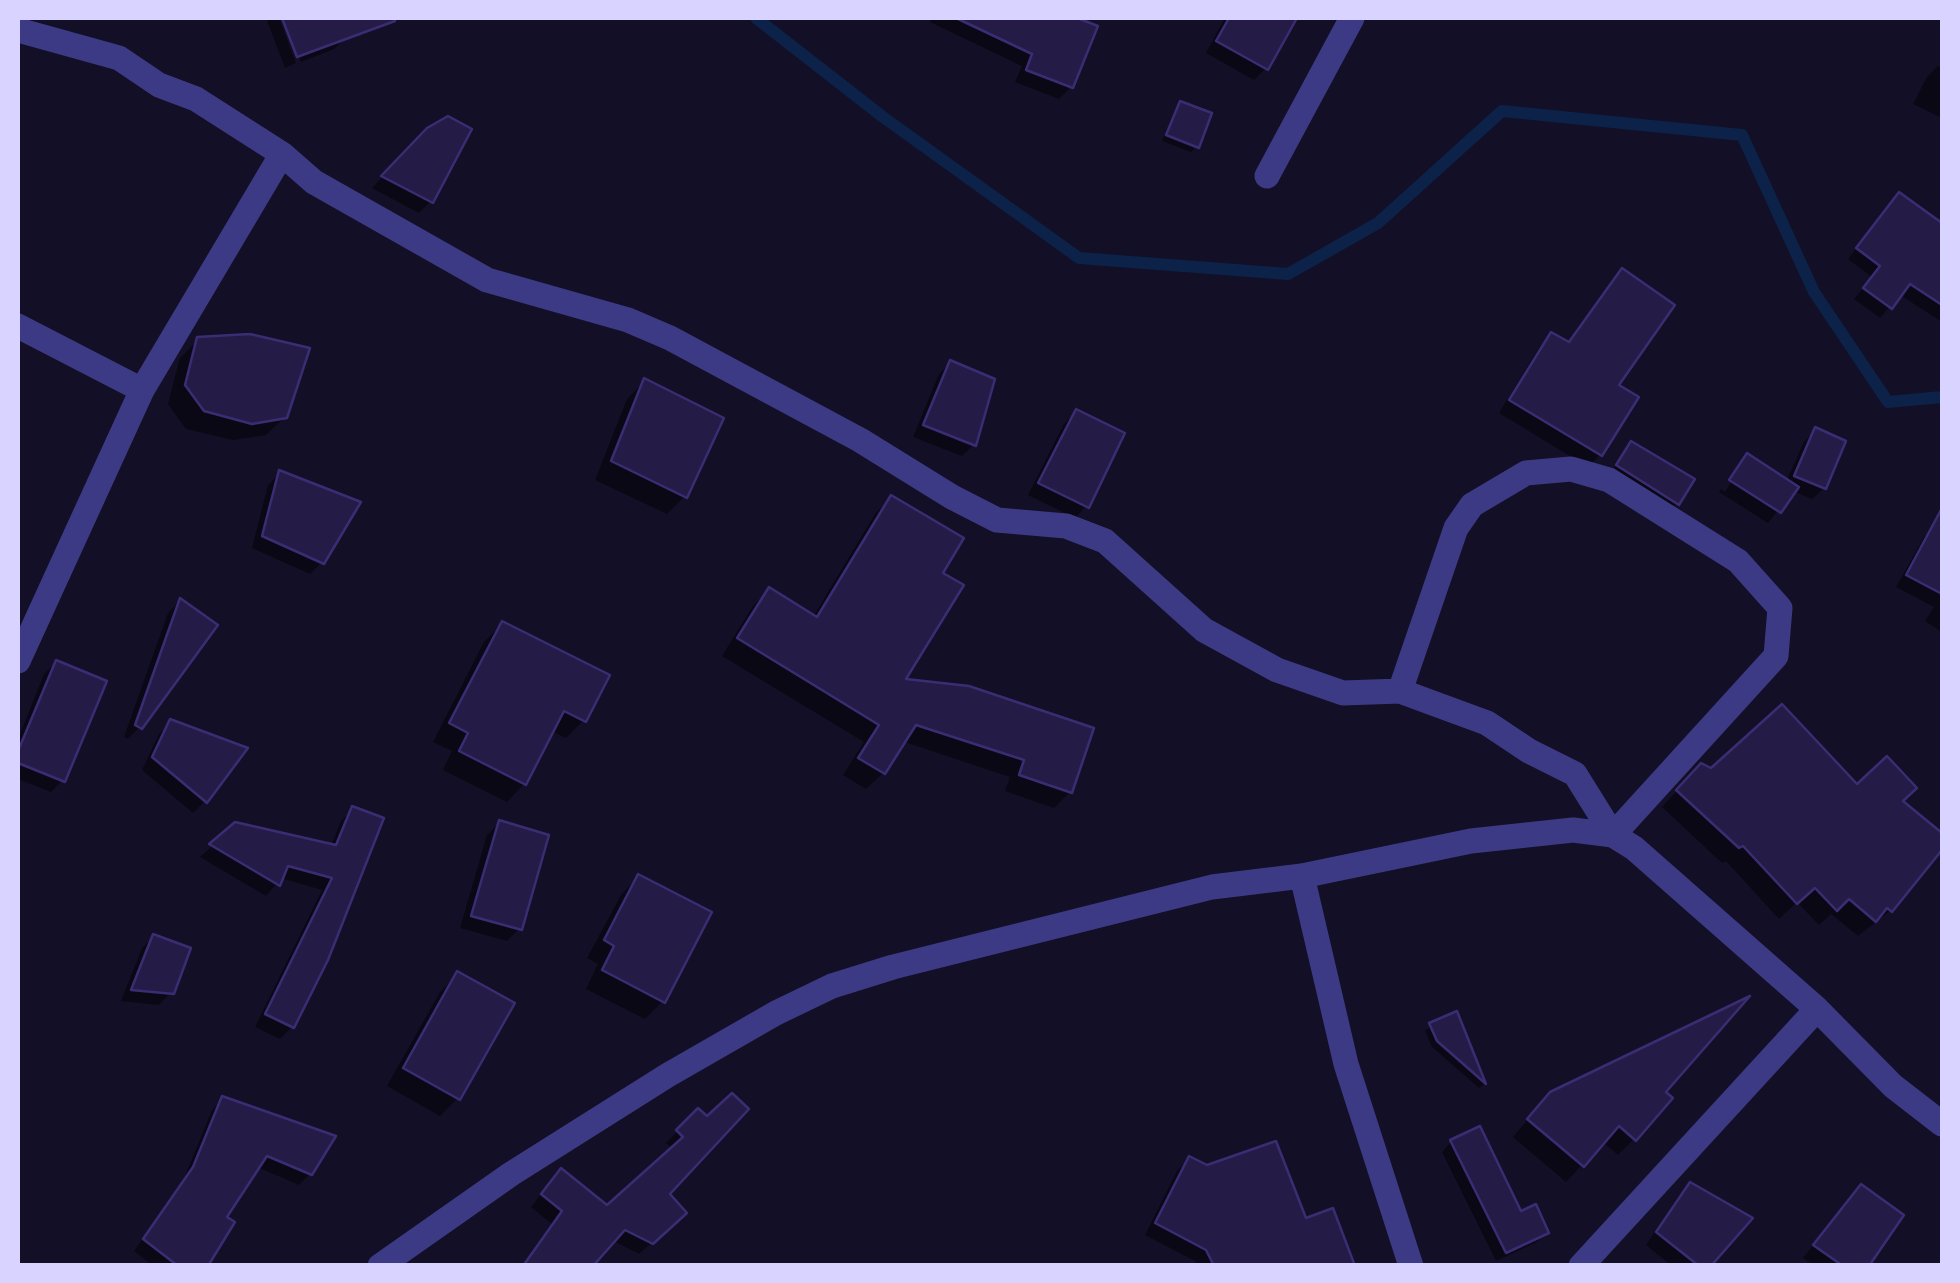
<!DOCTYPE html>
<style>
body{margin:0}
#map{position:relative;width:1960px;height:1283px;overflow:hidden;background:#130f26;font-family:"Archivo Narrow",sans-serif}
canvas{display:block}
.frame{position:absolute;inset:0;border:20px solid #d9d4ff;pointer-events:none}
</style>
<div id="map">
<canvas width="1960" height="1283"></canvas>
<div class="frame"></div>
</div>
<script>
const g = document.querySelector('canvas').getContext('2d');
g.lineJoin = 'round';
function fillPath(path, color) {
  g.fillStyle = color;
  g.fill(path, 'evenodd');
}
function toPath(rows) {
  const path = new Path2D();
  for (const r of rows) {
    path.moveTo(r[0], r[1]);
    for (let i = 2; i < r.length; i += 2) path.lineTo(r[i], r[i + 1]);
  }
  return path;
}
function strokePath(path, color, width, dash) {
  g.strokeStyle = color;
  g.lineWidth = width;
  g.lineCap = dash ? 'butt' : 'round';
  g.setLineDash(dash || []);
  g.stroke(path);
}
const shadow = toPath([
 [266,18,279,18,296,63,285,68],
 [285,18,339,18,346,37,334,49,301,62],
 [932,18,1071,18,1095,28,1071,87,1059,99,1015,82,1022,66,930,22],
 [1225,18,1281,18,1291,23,1266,68,1254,80,1206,53],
 [1938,66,1942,68,1942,118,1913,104,1927,77],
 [1180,104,1196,147,1191,152,1162,141],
 [428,130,431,201,419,213,372,188],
 [1899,195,1942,226,1942,322,1900,295,1880,318,1854,299,1872,277,1848,259],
 [1622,271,1615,386,1600,455,1588,467,1499,413,1540,346,1551,335,1567,344],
 [198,340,285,417,266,435,233,440,186,429,168,404,180,358],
 [951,363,974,444,962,456,913,437,939,374],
 [645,381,685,496,667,514,595,480,627,399],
 [1076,412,1086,506,1075,518,1028,495,1064,424],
 [1816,430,1824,488,1812,499,1793,491,1768,523,1719,492,1721,489,1725,492,1741,466,1737,466,1747,456,1786,482,1804,442],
 [1632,444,1677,503,1666,515,1606,478],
 [280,473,322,562,310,574,252,548,268,485],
 [891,498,902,681,969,689,1070,792,1054,808,1005,791,1010,777,902,741,883,773,866,789,843,775,864,742,722,656,753,606,769,590,813,617,875,514],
 [1936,525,1942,528,1942,632,1925,621,1934,607,1896,587,1924,537],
 [180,601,140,727,128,739,124,737,168,613],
 [502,624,584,720,566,738,551,731,524,784,507,802,443,770,452,751,433,742,484,642],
 [56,663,63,780,51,792,18,779,18,739,44,674],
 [171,722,205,801,193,813,142,770,159,734],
 [1711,771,1857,788,1900,802,1942,836,1942,846,1891,910,1858,936,1831,914,1819,925,1797,902,1779,919,1726,861,1722,863,1662,807,1684,783],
 [353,809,292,1027,280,1039,255,1027,322,890,281,878,266,896,200,857,236,825,331,846,341,821],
 [499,823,519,929,507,941,460,928,487,835],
 [638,877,663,1001,645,1019,586,989,598,964,587,958,621,895],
 [154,936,171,992,159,1005,121,1001,142,948],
 [458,974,458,1098,440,1116,387,1086,440,992],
 [1456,1015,1484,1084,1479,1088,1432,1047,1425,1030],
 [1662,1092,1634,1139,1618,1155,1603,1142,1566,1182,1513,1137,1534,1112],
 [223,1099,310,1174,299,1185,257,1167,224,1218,205,1266,153,1266,134,1251,183,1181,212,1110],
 [698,1111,666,1194,672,1225,639,1254,612,1240,590,1266,522,1266,552,1224,531,1207,550,1183,607,1208,673,1149,666,1143],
 [1451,1142,1519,1214,1546,1232,1537,1242,1496,1261,1442,1152],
 [1189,1159,1277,1266,1197,1266,1195,1261,1145,1235,1177,1171],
 [1690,1185,1708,1266,1672,1266,1646,1245,1678,1197],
 [1850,1199,1866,1266,1814,1266,1803,1258]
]);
const stream = toPath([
 [756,18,883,117,1079,258,1288,274,1378,223,1502,111,1742,135,1814,292,1888,402,1942,397]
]);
const building = toPath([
 [282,18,394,18,395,21,297,57,282,18],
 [956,18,1077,18,1098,26,1073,88,1026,70,1032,54,956,18],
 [1229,18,1297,18,1268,70,1216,41,1229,18],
 [1180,101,1212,113,1199,148,1166,135,1180,101],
 [448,116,472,129,433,203,381,176,427,128,448,116],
 [1899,192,1942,223,1942,305,1910,284,1892,309,1863,288,1880,266,1856,248,1899,192],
 [1622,268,1675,305,1619,385,1639,397,1602,456,1509,400,1551,332,1569,342,1622,268],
 [250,334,310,348,287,418,252,424,204,411,185,385,197,337,250,334],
 [950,360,995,379,976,446,923,425,950,360],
 [644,378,724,418,687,498,611,461,644,378],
 [1076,409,1125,433,1089,508,1038,483,1076,409],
 [1815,427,1846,441,1826,489,1794,476,1815,427],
 [1631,441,1695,479,1679,505,1616,465,1631,441],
 [1747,453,1799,487,1781,513,1729,480,1747,453],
 [279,470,361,502,324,564,262,536,279,470],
 [891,495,964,538,943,573,964,585,906,679,969,686,1094,728,1072,793,1019,775,1024,760,916,725,885,774,858,758,879,725,737,638,769,587,817,617,891,495],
 [1942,508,1942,594,1906,575,1942,508],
 [180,598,218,625,142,729,135,725,180,598],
 [502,621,610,675,586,722,564,711,526,785,459,751,468,733,449,723,502,621],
 [56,660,107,681,65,782,18,763,18,751,56,660],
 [1782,704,1857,784,1887,756,1917,788,1903,801,1942,833,1942,850,1892,912,1887,908,1876,922,1849,899,1837,911,1815,888,1797,904,1743,846,1739,848,1676,790,1701,763,1711,768,1782,704],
 [170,719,248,748,207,803,152,757,170,719],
 [352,806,384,818,328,960,294,1028,265,1014,332,878,288,866,280,886,209,844,235,822,336,845,352,806],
 [499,820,549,835,522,930,471,916,499,820],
 [638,874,712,912,665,1003,602,970,614,946,604,940,638,874],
 [153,934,191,948,174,994,131,990,153,934],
 [457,971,515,1003,460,1100,403,1068,457,971],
 [1750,996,1666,1092,1673,1098,1636,1141,1619,1126,1584,1167,1527,1119,1550,1092,1750,996],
 [1457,1011,1486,1084,1437,1041,1429,1023,1457,1011],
 [732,1093,749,1109,670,1194,687,1213,653,1244,625,1230,593,1266,523,1266,562,1211,541,1194,561,1168,607,1205,683,1137,676,1130,698,1108,707,1116,732,1093],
 [222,1096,336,1136,312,1175,267,1156,227,1217,235,1222,208,1266,178,1266,143,1239,193,1167,222,1096],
 [1480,1126,1521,1211,1536,1204,1549,1233,1506,1253,1450,1140,1480,1126],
 [1276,1141,1306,1218,1333,1208,1355,1266,1214,1266,1206,1250,1155,1223,1189,1156,1207,1165,1276,1141],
 [1690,1182,1753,1218,1711,1266,1699,1266,1656,1232,1690,1182],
 [1861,1184,1904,1215,1869,1266,1843,1266,1813,1245,1861,1184]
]);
const minor = toPath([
 [18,30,119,58,159,85,196,99,282,154,314,182,487,280,628,320,670,338,860,440,952,497,997,520,1066,526,1105,541,1204,630,1277,670,1343,693,1400,691,1487,723,1529,751,1575,774,1613,835,1776,656,1780,608,1738,561,1609,480,1571,469,1526,473,1472,505,1456,528,1400,691],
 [1267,176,1352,18],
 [18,326,142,390],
 [18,661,142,390,282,154],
 [1302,876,1346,1064,1411,1266],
 [380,1266,511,1174,668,1075,776,1013,832,986,893,967,1212,887,1302,876,1471,841,1573,830,1613,835,1634,848,1817,1009,1893,1086,1942,1124],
 [1581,1266,1817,1009]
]);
fillPath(shadow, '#0007');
strokePath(stream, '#0c2248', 12);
fillPath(building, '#241b47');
strokePath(building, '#3b2d73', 2.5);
strokePath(minor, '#3d3a85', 25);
</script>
